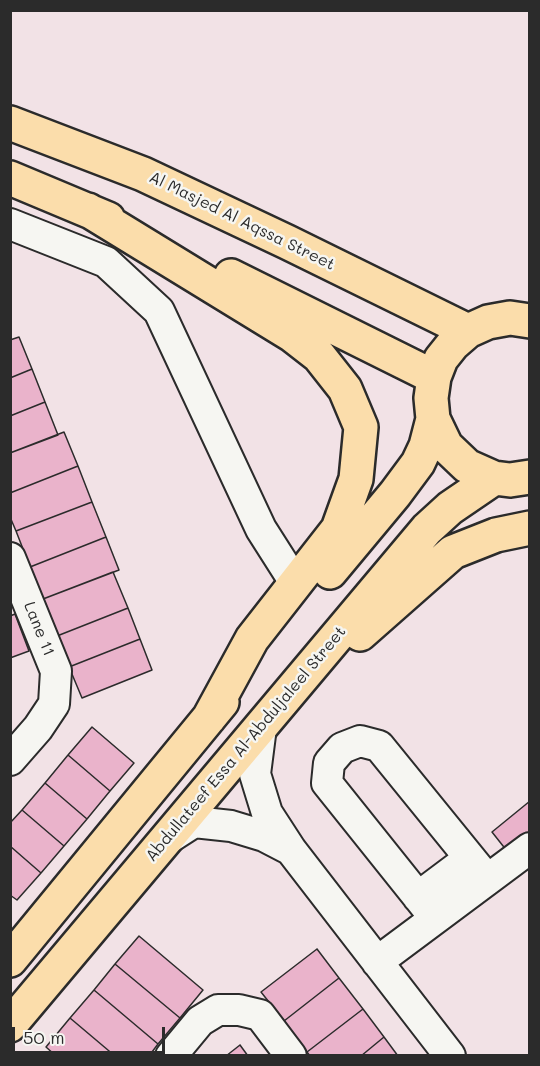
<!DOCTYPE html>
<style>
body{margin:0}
#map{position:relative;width:540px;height:1066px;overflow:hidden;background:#f2e2e6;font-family:Mali,sans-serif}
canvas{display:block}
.frame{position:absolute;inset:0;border:12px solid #2b2b2b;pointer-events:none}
.scale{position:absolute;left:12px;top:1027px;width:153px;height:27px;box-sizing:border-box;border:3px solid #2b2b2b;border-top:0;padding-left:8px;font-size:18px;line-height:21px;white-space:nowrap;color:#2b2b2b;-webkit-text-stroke:4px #f6f6f2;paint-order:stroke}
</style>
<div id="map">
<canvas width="540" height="1066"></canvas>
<div class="frame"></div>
<div class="scale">50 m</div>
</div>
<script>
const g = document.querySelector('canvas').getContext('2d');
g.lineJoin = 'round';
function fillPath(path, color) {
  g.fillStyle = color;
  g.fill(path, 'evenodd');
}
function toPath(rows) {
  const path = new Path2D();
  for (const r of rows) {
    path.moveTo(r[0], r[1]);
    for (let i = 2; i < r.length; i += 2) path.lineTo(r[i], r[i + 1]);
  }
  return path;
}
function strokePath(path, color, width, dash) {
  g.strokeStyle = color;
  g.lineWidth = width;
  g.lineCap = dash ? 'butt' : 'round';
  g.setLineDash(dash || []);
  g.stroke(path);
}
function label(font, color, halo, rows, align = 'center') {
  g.font = font + ' Mali,sans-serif';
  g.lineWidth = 5;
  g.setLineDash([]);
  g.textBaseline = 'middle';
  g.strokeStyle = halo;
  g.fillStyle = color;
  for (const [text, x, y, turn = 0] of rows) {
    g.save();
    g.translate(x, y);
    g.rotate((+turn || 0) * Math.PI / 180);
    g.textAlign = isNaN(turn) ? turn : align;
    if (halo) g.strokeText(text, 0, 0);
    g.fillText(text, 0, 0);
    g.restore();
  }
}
const building = toPath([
 [19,337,32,369,10,378,10,340,19,337],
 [32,369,45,402,10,416,10,378,32,369],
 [45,402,58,435,10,453,10,416,45,402],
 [64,432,78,466,10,493,10,453,64,432],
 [78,466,92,502,16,531,10,517,10,493,78,466],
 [92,502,106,537,30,567,16,531,92,502],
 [106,537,119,570,43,599,30,567,106,537],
 [113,572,128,608,57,636,43,599,113,572],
 [128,608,140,639,69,667,57,636,128,608],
 [15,614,29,651,10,658,10,616,15,614],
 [140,639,152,670,82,698,69,667,140,639],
 [92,727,134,763,110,791,68,755,92,727],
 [68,755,110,791,87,819,45,783,68,755],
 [45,783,87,819,64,846,22,810,45,783],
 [530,801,530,831,507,851,492,832,530,801],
 [22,810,64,846,41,873,10,846,10,823,22,810],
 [10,846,41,873,17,900,10,895,10,846],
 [139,936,203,990,180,1018,115,964,139,936],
 [317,949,339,978,284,1021,261,992,317,949],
 [115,964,180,1018,158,1044,94,990,115,964],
 [339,978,363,1009,307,1052,284,1021,339,978],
 [94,990,158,1044,149,1056,115,1056,70,1018,94,990],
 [363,1009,384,1037,361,1056,310,1056,307,1052,363,1009],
 [70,1018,115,1056,56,1056,46,1047,70,1018],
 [384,1037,398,1056,361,1056,384,1037],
 [240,1045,248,1056,226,1056,240,1045]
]);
const minor = toPath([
 [10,224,106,262,159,311,261,529,296,584],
 [10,558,56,671,54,704,38,728,10,760],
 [261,727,255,774,267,813,291,850,450,1056],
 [166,840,194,822,231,826,264,836,291,850],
 [418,897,470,858],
 [435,918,327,783,329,763,342,748,360,741,379,746,487,879],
 [377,962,530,848],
 [171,1056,200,1021,218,1010,239,1010,260,1015,291,1056]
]);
const major = toPath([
 [10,123,143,174,287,242,468,331],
 [10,178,108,219],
 [88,210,292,335,319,356,345,389,361,427,356,479,338,529,252,639,209,718],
 [231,276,434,377],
 [530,321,510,318,488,322,468,331,453,344,441,359,434,377,431,398,433,419,446,446,467,466,494,478,510,480,530,477],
 [330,572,395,494,418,463,426,446,433,419],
 [360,634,453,552,496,535,530,528],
 [10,960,222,702],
 [10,1025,427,529,450,508,494,478]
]);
const streetNames = [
 ["Al Masjed Al Aqssa Street",242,221,26],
 ["Lane 11",39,629,68],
 ["Abdullateef Essa Al-Abduljaleel Street",246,744,-50]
];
fillPath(building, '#eab3cb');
strokePath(building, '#2b2b2b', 1.5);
strokePath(minor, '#2b2b2b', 34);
strokePath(major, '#2b2b2b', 38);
strokePath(minor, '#f6f6f2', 30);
strokePath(major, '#fbddab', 33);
label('16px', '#2b2b2b', '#f6f6f2', streetNames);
</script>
